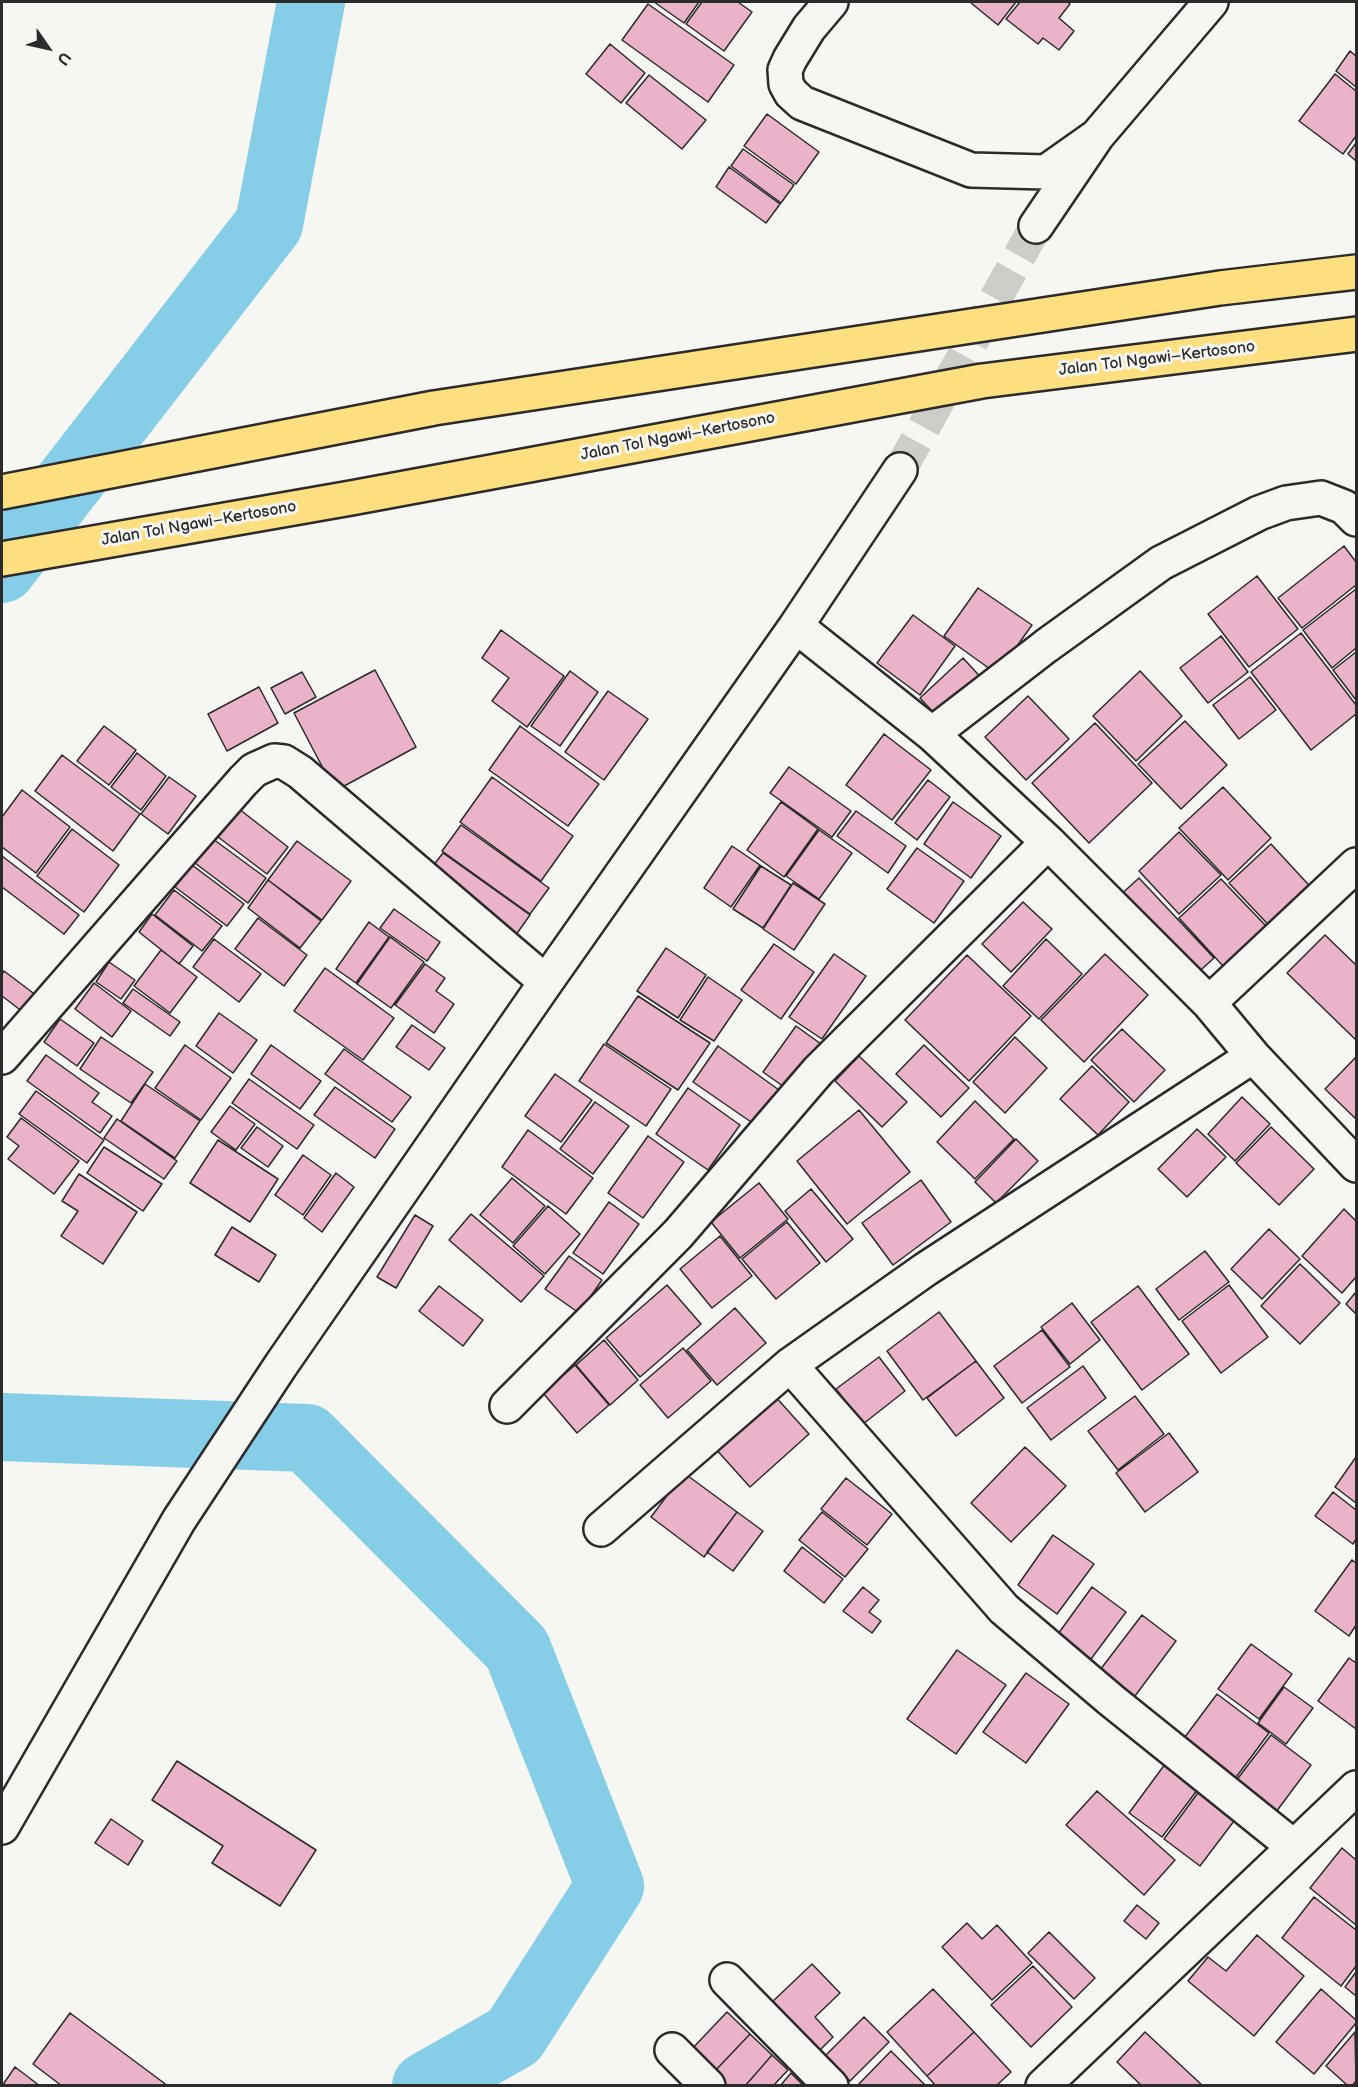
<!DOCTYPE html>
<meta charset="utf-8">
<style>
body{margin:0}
#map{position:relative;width:1358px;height:2087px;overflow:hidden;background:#f6f6f2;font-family:"Balsamiq Sans",sans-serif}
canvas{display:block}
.frame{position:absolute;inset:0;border:3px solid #2b2b2b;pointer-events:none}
.north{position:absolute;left:18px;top:18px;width:60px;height:60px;-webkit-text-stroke:4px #f6f6f2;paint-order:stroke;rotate:124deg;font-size:16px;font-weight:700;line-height:24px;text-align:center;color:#2b2b2b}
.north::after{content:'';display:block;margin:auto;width:21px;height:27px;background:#2b2b2b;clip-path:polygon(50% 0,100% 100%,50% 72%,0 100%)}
</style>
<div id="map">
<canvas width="1358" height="2087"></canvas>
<div class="frame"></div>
<div class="north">U</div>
</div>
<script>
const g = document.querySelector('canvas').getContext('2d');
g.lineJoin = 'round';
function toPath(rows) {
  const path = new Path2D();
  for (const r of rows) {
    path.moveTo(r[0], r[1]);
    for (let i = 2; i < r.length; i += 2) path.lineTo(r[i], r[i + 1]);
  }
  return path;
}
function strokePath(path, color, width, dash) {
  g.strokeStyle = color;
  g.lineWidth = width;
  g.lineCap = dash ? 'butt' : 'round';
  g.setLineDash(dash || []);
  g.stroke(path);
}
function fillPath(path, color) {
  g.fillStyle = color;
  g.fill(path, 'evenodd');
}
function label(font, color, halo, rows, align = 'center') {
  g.font = font + ' "Balsamiq Sans",sans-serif';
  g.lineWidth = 6;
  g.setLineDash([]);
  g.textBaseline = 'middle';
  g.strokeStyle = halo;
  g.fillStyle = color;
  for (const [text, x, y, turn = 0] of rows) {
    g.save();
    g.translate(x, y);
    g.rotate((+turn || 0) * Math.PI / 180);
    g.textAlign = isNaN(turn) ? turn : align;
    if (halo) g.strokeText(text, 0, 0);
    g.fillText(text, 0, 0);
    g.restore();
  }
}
const river = toPath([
 [2,569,269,224,311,2],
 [2,1427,307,1438,517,1649,610,1886,514,2036,426,2086]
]);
const building = toPath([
 [654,2,699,2,684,23,654,2],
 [702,2,738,2,752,12,724,51,686,24,702,2],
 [973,2,1016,2,998,25,971,3,973,2],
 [1020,2,1067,2,1070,4,1059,18,1074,31,1059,50,1043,38,1038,44,1006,19,1020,2],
 [648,4,734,65,708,102,622,40,648,4],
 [610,44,645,73,621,103,586,74,610,44],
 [1350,51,1356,56,1356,87,1336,71,1350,51],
 [1335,74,1356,91,1356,136,1343,154,1299,121,1335,74],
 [649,75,706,120,682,149,626,103,649,75],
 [767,114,819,152,796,184,744,146,767,114],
 [1356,143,1356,161,1348,154,1356,143],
 [743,149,794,185,781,203,731,166,743,149],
 [729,167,780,204,766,223,716,187,729,167],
 [1344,546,1356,562,1356,585,1302,628,1278,598,1344,546],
 [1257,576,1298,629,1249,667,1208,614,1257,576],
 [978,588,1032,625,997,674,944,636,978,588],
 [1356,589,1356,648,1332,668,1303,630,1356,589],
 [913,615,955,646,920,695,877,663,913,615],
 [501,630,564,676,527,727,492,701,509,678,482,658,501,630],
 [1301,633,1356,705,1356,714,1311,750,1251,672,1301,633],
 [1221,636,1248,672,1208,703,1180,668,1221,636],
 [1356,652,1356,700,1333,670,1356,652],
 [963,658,986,683,942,722,920,698,963,658],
 [375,670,416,747,335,791,294,713,375,670],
 [570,671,598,692,560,746,531,726,570,671],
 [1140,671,1182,716,1136,761,1093,716,1140,671],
 [302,672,316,697,285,714,271,688,302,672],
 [1250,677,1276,710,1239,739,1213,705,1250,677],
 [259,687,278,723,227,751,208,714,259,687],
 [608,691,648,719,604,780,565,752,608,691],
 [1028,696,1069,739,1026,780,985,737,1028,696],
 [1185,721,1227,765,1181,809,1138,764,1185,721],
 [1095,723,1152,783,1089,843,1032,783,1095,723],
 [104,726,136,750,109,785,77,761,104,726],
 [520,726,599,784,568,826,489,770,520,726],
 [884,734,931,770,892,820,846,785,884,734],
 [137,753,166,776,141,810,111,787,137,753],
 [62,755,140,814,113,851,35,791,62,755],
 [789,767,851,811,832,837,770,793,789,767],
 [169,777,196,796,168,834,141,814,169,777],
 [492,777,573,836,541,881,460,822,492,777],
 [928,780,950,797,917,840,895,823,928,780],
 [1223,787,1271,838,1228,880,1179,828,1223,787],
 [22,790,70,827,36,873,2,847,2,817,22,790],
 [781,802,818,829,784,877,747,850,781,802],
 [953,802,1001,836,971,878,924,844,953,802],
 [239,809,288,847,267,874,218,837,239,809],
 [856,811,906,846,888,873,837,836,856,811],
 [461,825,549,888,530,914,442,851,461,825],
 [72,829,119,865,84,912,37,876,72,829],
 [819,830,852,853,819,899,786,876,819,830],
 [1179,832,1221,875,1179,914,1139,871,1179,832],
 [213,839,266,878,248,903,195,863,213,839],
 [297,841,351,881,322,920,268,880,297,841],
 [1271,844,1318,895,1277,934,1229,883,1271,844],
 [732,846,760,865,731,907,704,888,732,846],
 [917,848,964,881,934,923,887,889,917,848],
 [443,853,530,915,513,939,425,876,443,853],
 [2,856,79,915,64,934,2,887,2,856],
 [192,865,244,904,227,926,175,887,192,865],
 [761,866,791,885,763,928,733,909,761,866],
 [1139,878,1214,958,1192,978,1117,898,1139,878],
 [1221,879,1266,926,1223,966,1179,918,1221,879],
 [268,880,321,921,300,948,248,908,268,880],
 [793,883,825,904,794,950,763,929,793,883],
 [174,890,222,926,202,951,155,915,174,890],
 [1023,902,1052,929,1011,972,982,944,1023,902],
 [394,909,440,942,427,961,380,928,394,909],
 [152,914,193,946,179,964,139,932,152,914],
 [258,918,307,955,284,986,235,949,258,918],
 [369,922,389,937,356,983,336,969,369,922],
 [1325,935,1356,965,1356,1040,1287,973,1325,935],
 [390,937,424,962,391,1008,357,984,390,937],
 [214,939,261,974,239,1002,193,967,214,939],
 [1046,939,1082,974,1039,1019,1003,986,1046,939],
 [774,944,814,972,781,1019,741,990,774,944],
 [666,948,706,975,678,1018,637,991,666,948],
 [161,950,197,977,170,1013,134,986,161,950],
 [834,954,866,976,822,1039,789,1017,834,954],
 [1105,954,1148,995,1084,1062,1041,1020,1105,954],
 [967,955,1031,1016,969,1081,905,1020,967,955],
 [109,962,135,980,121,999,96,982,109,962],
 [425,964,445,978,436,991,454,1004,434,1033,395,1005,425,964],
 [325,968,394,1018,363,1060,294,1011,325,968],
 [4,971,45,1002,32,1019,2,996,2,974,4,971],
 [708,977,742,1000,714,1041,680,1020,708,977],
 [94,983,131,1011,112,1037,75,1009,94,983],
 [133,989,180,1022,170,1036,123,1003,133,989],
 [638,996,710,1043,678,1090,606,1043,638,996],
 [219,1013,257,1040,233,1073,196,1046,219,1013],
 [60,1019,94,1043,77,1066,44,1042,60,1019],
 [412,1025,445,1048,429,1070,396,1047,412,1025],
 [796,1026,821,1044,787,1089,763,1072,796,1026],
 [1122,1029,1165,1070,1134,1102,1091,1060,1122,1029],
 [101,1037,153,1072,131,1103,80,1069,101,1037],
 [1015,1037,1047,1068,1005,1113,973,1082,1015,1037],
 [604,1044,671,1089,646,1126,579,1081,604,1044],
 [185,1045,231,1078,201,1120,155,1088,185,1045],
 [271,1045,321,1081,300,1109,251,1074,271,1045],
 [924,1045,969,1088,941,1117,896,1074,924,1045],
 [718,1046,779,1090,754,1124,693,1082,718,1046],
 [344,1049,411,1097,392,1122,325,1074,344,1049],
 [46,1055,99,1093,92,1102,112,1116,100,1133,27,1081,46,1055],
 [859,1056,907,1102,882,1127,835,1081,859,1056],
 [1356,1057,1356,1119,1325,1089,1356,1057],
 [1092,1066,1129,1102,1098,1135,1060,1099,1092,1066],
 [555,1074,592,1100,561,1142,525,1116,555,1074],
 [249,1079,314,1125,297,1149,232,1103,249,1079],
 [145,1084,200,1121,175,1158,121,1121,145,1084],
 [335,1087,395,1129,375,1158,314,1115,335,1087],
 [688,1088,740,1125,708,1170,656,1134,688,1088],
 [36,1091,104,1140,87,1163,19,1114,36,1091],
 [1242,1097,1270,1124,1235,1161,1208,1134,1242,1097],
 [975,1101,1014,1139,975,1179,937,1142,975,1101],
 [595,1102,629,1126,593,1174,560,1149,595,1102],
 [230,1106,255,1124,236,1150,211,1132,230,1106],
 [859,1110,910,1172,847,1224,797,1161,859,1110],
 [21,1118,79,1161,54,1194,8,1159,19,1146,7,1137,21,1118],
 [117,1119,177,1161,164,1179,104,1138,117,1119],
 [257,1127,283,1146,268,1167,241,1148,257,1127],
 [1271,1127,1314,1169,1279,1205,1236,1163,1271,1127],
 [1197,1129,1226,1157,1187,1197,1158,1169,1197,1129],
 [528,1130,593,1178,566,1214,502,1167,528,1130],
 [648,1136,684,1162,643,1218,608,1193,648,1136],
 [1016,1139,1038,1161,996,1203,975,1182,1016,1139],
 [218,1140,278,1179,250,1222,190,1183,218,1140],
 [104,1147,162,1184,143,1211,87,1173,104,1147],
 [303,1155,331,1175,303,1215,275,1195,303,1155],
 [336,1173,354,1187,322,1232,304,1218,336,1173],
 [79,1174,137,1212,103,1264,61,1236,78,1211,62,1201,79,1174],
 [512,1178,545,1206,513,1243,480,1215,512,1178],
 [921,1180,951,1222,893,1265,862,1223,921,1180],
 [759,1183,788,1219,740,1258,711,1222,759,1183],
 [811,1189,853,1239,826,1262,785,1211,811,1189],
 [609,1202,639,1224,603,1274,573,1253,609,1202],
 [548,1206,580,1234,545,1274,513,1246,548,1206],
 [1344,1209,1356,1221,1356,1277,1342,1293,1302,1256,1344,1209],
 [471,1214,544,1276,521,1302,449,1240,471,1214],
 [415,1215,433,1226,396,1288,377,1277,415,1215],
 [787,1222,820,1263,776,1299,742,1259,787,1222],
 [232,1227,276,1255,259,1282,215,1255,232,1227],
 [1269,1229,1300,1259,1262,1299,1231,1269,1269,1229],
 [720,1236,752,1276,712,1308,680,1269,720,1236],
 [1205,1251,1229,1282,1179,1320,1156,1289,1205,1251],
 [569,1256,602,1280,579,1313,545,1289,569,1256],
 [1300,1264,1340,1303,1300,1344,1261,1306,1300,1264],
 [667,1285,701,1324,640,1377,606,1338,667,1285],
 [1229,1285,1268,1337,1221,1373,1182,1321,1229,1285],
 [439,1286,483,1320,463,1346,419,1311,439,1286],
 [1138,1286,1189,1354,1142,1390,1091,1322,1138,1286],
 [1356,1292,1356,1314,1346,1304,1356,1292],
 [1072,1303,1100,1340,1070,1364,1041,1327,1072,1303],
 [735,1308,766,1343,717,1385,687,1350,735,1308],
 [939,1312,976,1361,923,1400,887,1351,939,1312],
 [1042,1330,1070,1367,1022,1403,994,1366,1042,1330],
 [604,1340,638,1380,610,1405,576,1365,604,1340],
 [683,1348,711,1381,668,1418,640,1385,683,1348],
 [879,1357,905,1391,863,1424,836,1389,879,1357],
 [976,1361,1004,1398,956,1436,927,1398,976,1361],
 [575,1365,609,1405,577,1433,543,1393,575,1365],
 [1083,1366,1106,1398,1051,1440,1027,1408,1083,1366],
 [773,1394,809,1434,750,1487,714,1447,773,1394],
 [1135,1396,1164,1434,1118,1470,1088,1431,1135,1396],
 [1169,1433,1198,1472,1145,1512,1116,1473,1169,1433],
 [1025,1447,1066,1486,1011,1542,971,1503,1025,1447],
 [1356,1457,1356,1503,1335,1487,1356,1457],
 [684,1473,737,1512,704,1557,651,1517,684,1473],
 [846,1478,892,1514,867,1545,821,1509,846,1478],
 [1333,1492,1356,1510,1356,1539,1353,1544,1315,1516,1333,1492],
 [737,1512,763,1531,733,1571,707,1552,737,1512],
 [822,1512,868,1549,845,1577,799,1540,822,1512],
 [1053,1535,1094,1564,1057,1614,1018,1585,1053,1535],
 [802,1547,843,1579,824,1603,784,1571,802,1547],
 [1352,1560,1356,1563,1356,1625,1349,1636,1315,1611,1352,1560],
 [863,1587,879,1600,869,1612,881,1621,872,1633,843,1611,863,1587],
 [1092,1587,1126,1612,1091,1659,1058,1634,1092,1587],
 [1142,1615,1176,1641,1135,1696,1100,1670,1142,1615],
 [1251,1644,1292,1674,1259,1719,1218,1689,1251,1644],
 [957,1650,1006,1685,956,1754,907,1719,957,1650],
 [1349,1658,1356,1663,1356,1729,1318,1701,1349,1658],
 [1026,1673,1069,1704,1026,1763,983,1732,1026,1673],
 [1284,1687,1313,1708,1286,1744,1258,1723,1284,1687],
 [1217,1694,1269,1733,1231,1784,1179,1745,1217,1694],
 [1271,1735,1311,1765,1273,1816,1232,1786,1271,1735],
 [1171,1756,1204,1781,1162,1837,1129,1813,1171,1756],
 [177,1761,316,1850,280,1906,212,1863,223,1846,152,1800,177,1761],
 [1203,1786,1240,1813,1200,1866,1164,1839,1203,1786],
 [1097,1791,1175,1860,1144,1895,1066,1825,1097,1791],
 [111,1819,143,1841,128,1865,95,1843,111,1819],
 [1342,1848,1356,1860,1356,1925,1310,1888,1342,1848],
 [1314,1897,1356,1930,1356,1966,1341,1986,1282,1938,1314,1897],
 [1137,1905,1159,1923,1146,1939,1124,1921,1137,1905],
 [967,1923,982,1939,997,1925,1032,1963,992,2000,942,1947,967,1923],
 [1049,1932,1095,1978,1074,1999,1028,1953,1049,1932],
 [1257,1935,1304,1976,1254,2036,1188,1981,1208,1957,1226,1971,1257,1935],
 [812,1964,840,1993,815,2017,833,2037,817,2053,770,2004,812,1964],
 [1033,1966,1072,2007,1031,2047,991,2005,1033,1966],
 [1356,1972,1356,1996,1345,1987,1356,1972],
 [933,1989,974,2032,927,2076,887,2032,933,1989],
 [1321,1989,1356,2020,1356,2023,1314,2074,1276,2042,1321,1989],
 [727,2012,750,2034,713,2073,690,2051,727,2012],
 [70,2013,168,2086,62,2086,33,2064,70,2013],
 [864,2017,889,2042,850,2081,825,2056,864,2017],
 [974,2032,1011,2072,996,2086,936,2086,927,2076,974,2032],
 [1145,2032,1203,2086,1142,2086,1117,2062,1145,2032],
 [1355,2032,1356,2081,1352,2086,1348,2086,1326,2066,1355,2032],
 [750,2034,772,2055,745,2086,727,2086,713,2073,750,2034],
 [891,2051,926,2086,857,2086,891,2051],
 [772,2055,788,2070,773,2086,745,2086,772,2055],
 [15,2067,40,2086,2,2086,15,2067],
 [791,2073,804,2086,780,2086,791,2073]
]);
const minorTunnel = toPath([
 [900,470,1036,226]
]);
const minor = toPath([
 [831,2,809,28,790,59,785,70,786,84,791,93,802,103,971,170,1046,172,1097,136],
 [1036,226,1097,136,1211,2],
 [796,626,932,734,1048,842,1209,1003,1253,1056,1356,1165],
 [932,734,1046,646,1161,563,1259,513,1286,503,1321,498,1344,507,1356,519],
 [1209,1003,1356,865],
 [2,1057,243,781,254,770,274,761,284,762,300,772,546,982],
 [790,1365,1004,1609,1111,1700,1294,1847],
 [507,1406,678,1234,818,1071,1048,842],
 [601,1529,790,1365,926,1269,1253,1056],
 [2,1827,179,1520,281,1365,546,982,796,626,900,470],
 [727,1980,831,2086],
 [672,2050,708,2086],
 [1043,2086,1356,1788]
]);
const highway = toPath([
 [2,492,434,408,1220,288,1356,272],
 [2,559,351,498,982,381,1356,334]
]);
const streetNames = [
 ["Jalan Tol Ngawi–Kertosono",1157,359,-7],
 ["Jalan Tol Ngawi–Kertosono",678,437,-11],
 ["Jalan Tol Ngawi–Kertosono",199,524,-10]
];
strokePath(river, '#86cde7', 68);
fillPath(building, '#ebb3c9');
strokePath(building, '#2b2b2b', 1.5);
strokePath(minorTunnel, '#cdcdca', 33, [33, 16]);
strokePath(minor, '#2b2b2b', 38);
strokePath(highway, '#2b2b2b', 38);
strokePath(minor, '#f6f6f2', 33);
strokePath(highway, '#fedf80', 33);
label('16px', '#2b2b2b', '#f6f6f2', streetNames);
</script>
